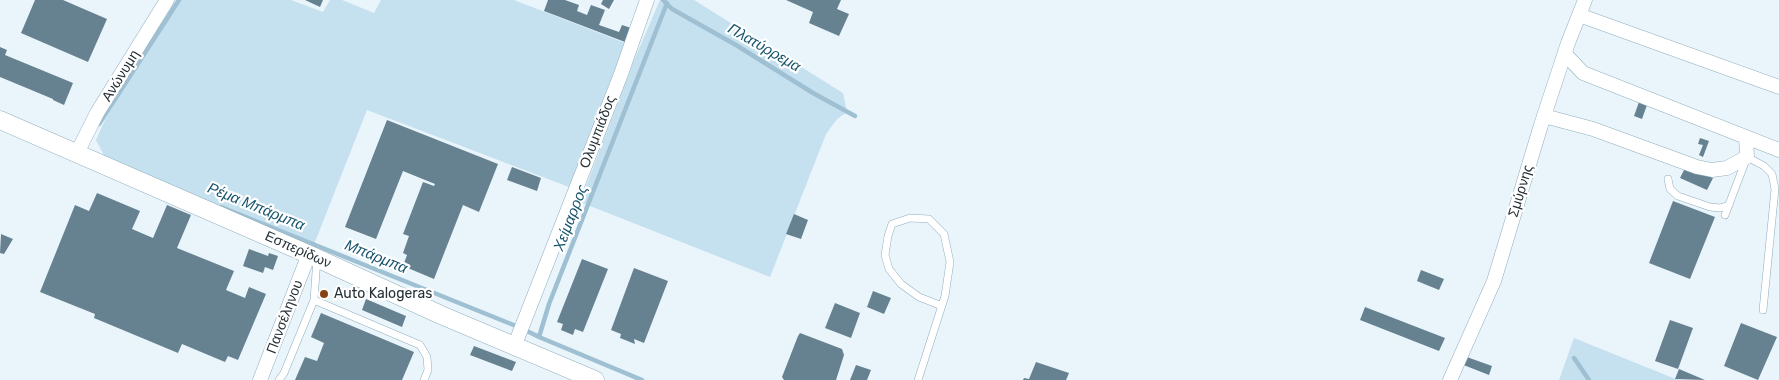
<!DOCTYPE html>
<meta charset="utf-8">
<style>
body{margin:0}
canvas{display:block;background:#e9f5fb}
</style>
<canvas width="1779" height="380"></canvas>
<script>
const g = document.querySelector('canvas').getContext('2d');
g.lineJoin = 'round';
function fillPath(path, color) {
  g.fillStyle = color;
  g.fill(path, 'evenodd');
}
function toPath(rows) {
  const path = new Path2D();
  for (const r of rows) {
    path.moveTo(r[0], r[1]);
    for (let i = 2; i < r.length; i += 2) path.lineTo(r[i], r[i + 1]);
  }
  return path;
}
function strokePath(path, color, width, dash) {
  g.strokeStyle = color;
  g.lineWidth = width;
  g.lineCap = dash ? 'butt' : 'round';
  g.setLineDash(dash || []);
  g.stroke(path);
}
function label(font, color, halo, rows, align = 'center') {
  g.font = font + ' Rubik,sans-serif';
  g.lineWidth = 4.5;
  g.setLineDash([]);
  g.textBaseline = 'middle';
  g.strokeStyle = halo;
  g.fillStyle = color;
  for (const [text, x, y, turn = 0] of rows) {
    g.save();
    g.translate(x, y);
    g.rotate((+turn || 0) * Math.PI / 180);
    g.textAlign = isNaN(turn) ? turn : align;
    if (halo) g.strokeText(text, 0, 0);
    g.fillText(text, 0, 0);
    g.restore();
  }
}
const green = toPath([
 [176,0,291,0,323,12,330,0,342,0,374,13,381,0,514,0,625,43,569,187,367,110,313,247,105,157,96,140,105,120],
 [660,0,694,0,843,93,847,112,837,119,826,134,770,277,580,202,635,58],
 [1574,338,1678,380,1559,380]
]);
const stream = toPath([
 [663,0,672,9,736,45,813,93,855,116],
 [99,124,179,0],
 [221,207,521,328,539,337],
 [1574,358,1589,380],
 [642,380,539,337,549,304,667,3]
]);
const building = toPath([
 [35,0,63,0,107,19,88,62,21,33],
 [305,0,323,0,320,7],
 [548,0,565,0,579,5,577,11,587,15,591,5,605,10,599,25,619,32,622,25,631,28,625,42,544,11],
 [603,0,614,0,609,9,601,4],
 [786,0,841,0,837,9,849,14,839,36,809,23,813,12],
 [0,47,7,50,5,55,73,83,64,105,53,100,53,99,0,77],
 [1639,102,1647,105,1642,119,1634,116],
 [387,120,498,164,479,212,463,205,434,279,403,266,407,255,403,253,409,236,403,234,423,182,434,186,435,184,403,171,376,239,345,227],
 [1700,138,1709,141,1703,157,1699,155,1703,145,1698,144],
 [1686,166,1713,178,1707,190,1680,178],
 [512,167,541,178,537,191,507,180],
 [97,193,140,211,132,229,153,238,167,205,191,215,177,248,234,271,226,290,245,298,249,287,266,294,238,360,228,356,225,362,182,344,178,353,94,318,95,314,40,292,75,205,89,211],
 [1673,201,1715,217,1690,279,1649,263],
 [794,214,808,220,801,239,786,234],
 [1,234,13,239,4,254,0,253],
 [249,249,268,256,269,253,278,256,273,270,265,267,263,273,243,266],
 [582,259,608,269,583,332,575,329,573,335,561,330,563,324,557,322],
 [634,268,668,281,644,343,634,339,635,344,620,338,621,334,611,330],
 [1421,270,1444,279,1439,290,1417,281],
 [873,291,891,298,884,314,867,307],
 [366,299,406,316,402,327,362,310],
 [835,303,860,313,851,338,825,328],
 [1365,307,1445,338,1439,351,1360,320],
 [321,313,414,352,402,380,295,380,305,357,317,361,324,343,311,337],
 [1670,320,1693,328,1678,369,1655,361],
 [1741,323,1777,337,1758,380,1724,366],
 [800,333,842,349,844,355,836,380,784,380,782,377,798,336],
 [474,346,516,362,512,371,470,355],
 [1464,356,1492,366,1489,375,1461,364],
 [1036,362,1069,373,1066,380,1023,380,1024,378,1029,379],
 [856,365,871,370,867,380,850,380],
 [1679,369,1705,380,1675,379]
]);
const service = toPath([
 [1668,179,1670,189,1678,196,1710,207,1720,208,1729,205],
 [1725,215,1747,157,1764,166,1772,174,1775,189,1763,310],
 [317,258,314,300,420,345,427,357,428,370,424,380],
 [279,380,284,373,314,300],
 [918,380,919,377,945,296,950,262,944,234,929,219,910,218,892,224,888,236,885,255,889,269,901,284,919,297,942,306]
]);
const minor = toPath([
 [1579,15,1779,87],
 [1565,54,1583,73,1779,150],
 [1544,116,1593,129,1697,167,1712,170,1727,168,1747,157,1746,137],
 [77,153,97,113,167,0],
 [514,347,621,74,647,0],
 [260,380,309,254],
 [1450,380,1494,281,1541,125,1568,43,1585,0]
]);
const tertiary = toPath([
 [0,120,310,255,441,315,595,380]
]);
const markers = [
 [324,294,5,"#854213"]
];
const streetNames = [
 ["Ανώνυμη",121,76,-58],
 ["Ολυμπιάδος",598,132,-69],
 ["Σμύρνης",1521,191,-73],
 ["Εσπερίδων",298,250,24],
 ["Πανσέληνου",285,317,-69]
];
const poiNames = [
 ["Auto Kalogeras",334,294]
];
const waterNames = [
 ["Πλατύρρεμα",764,48,30],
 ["Ρέμα Μπάρμπα",256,207,22],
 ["Χείμαρρος",571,218,-69],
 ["Μπάρμπα",376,257,22]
];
fillPath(green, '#c5e0ef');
strokePath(stream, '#9fc0d2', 4.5);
fillPath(building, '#668290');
strokePath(service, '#91aebd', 8);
strokePath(minor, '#91aebd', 15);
strokePath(tertiary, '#91aebd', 19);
strokePath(service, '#fff', 7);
strokePath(minor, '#fff', 14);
strokePath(tertiary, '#fff', 18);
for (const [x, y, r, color] of markers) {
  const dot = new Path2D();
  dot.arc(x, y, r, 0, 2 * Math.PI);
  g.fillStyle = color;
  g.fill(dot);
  strokePath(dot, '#fff', 2);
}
label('14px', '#243036', '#fff', streetNames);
label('14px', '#243036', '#fff', poiNames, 'left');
label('italic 15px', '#18556e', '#fff', waterNames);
</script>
